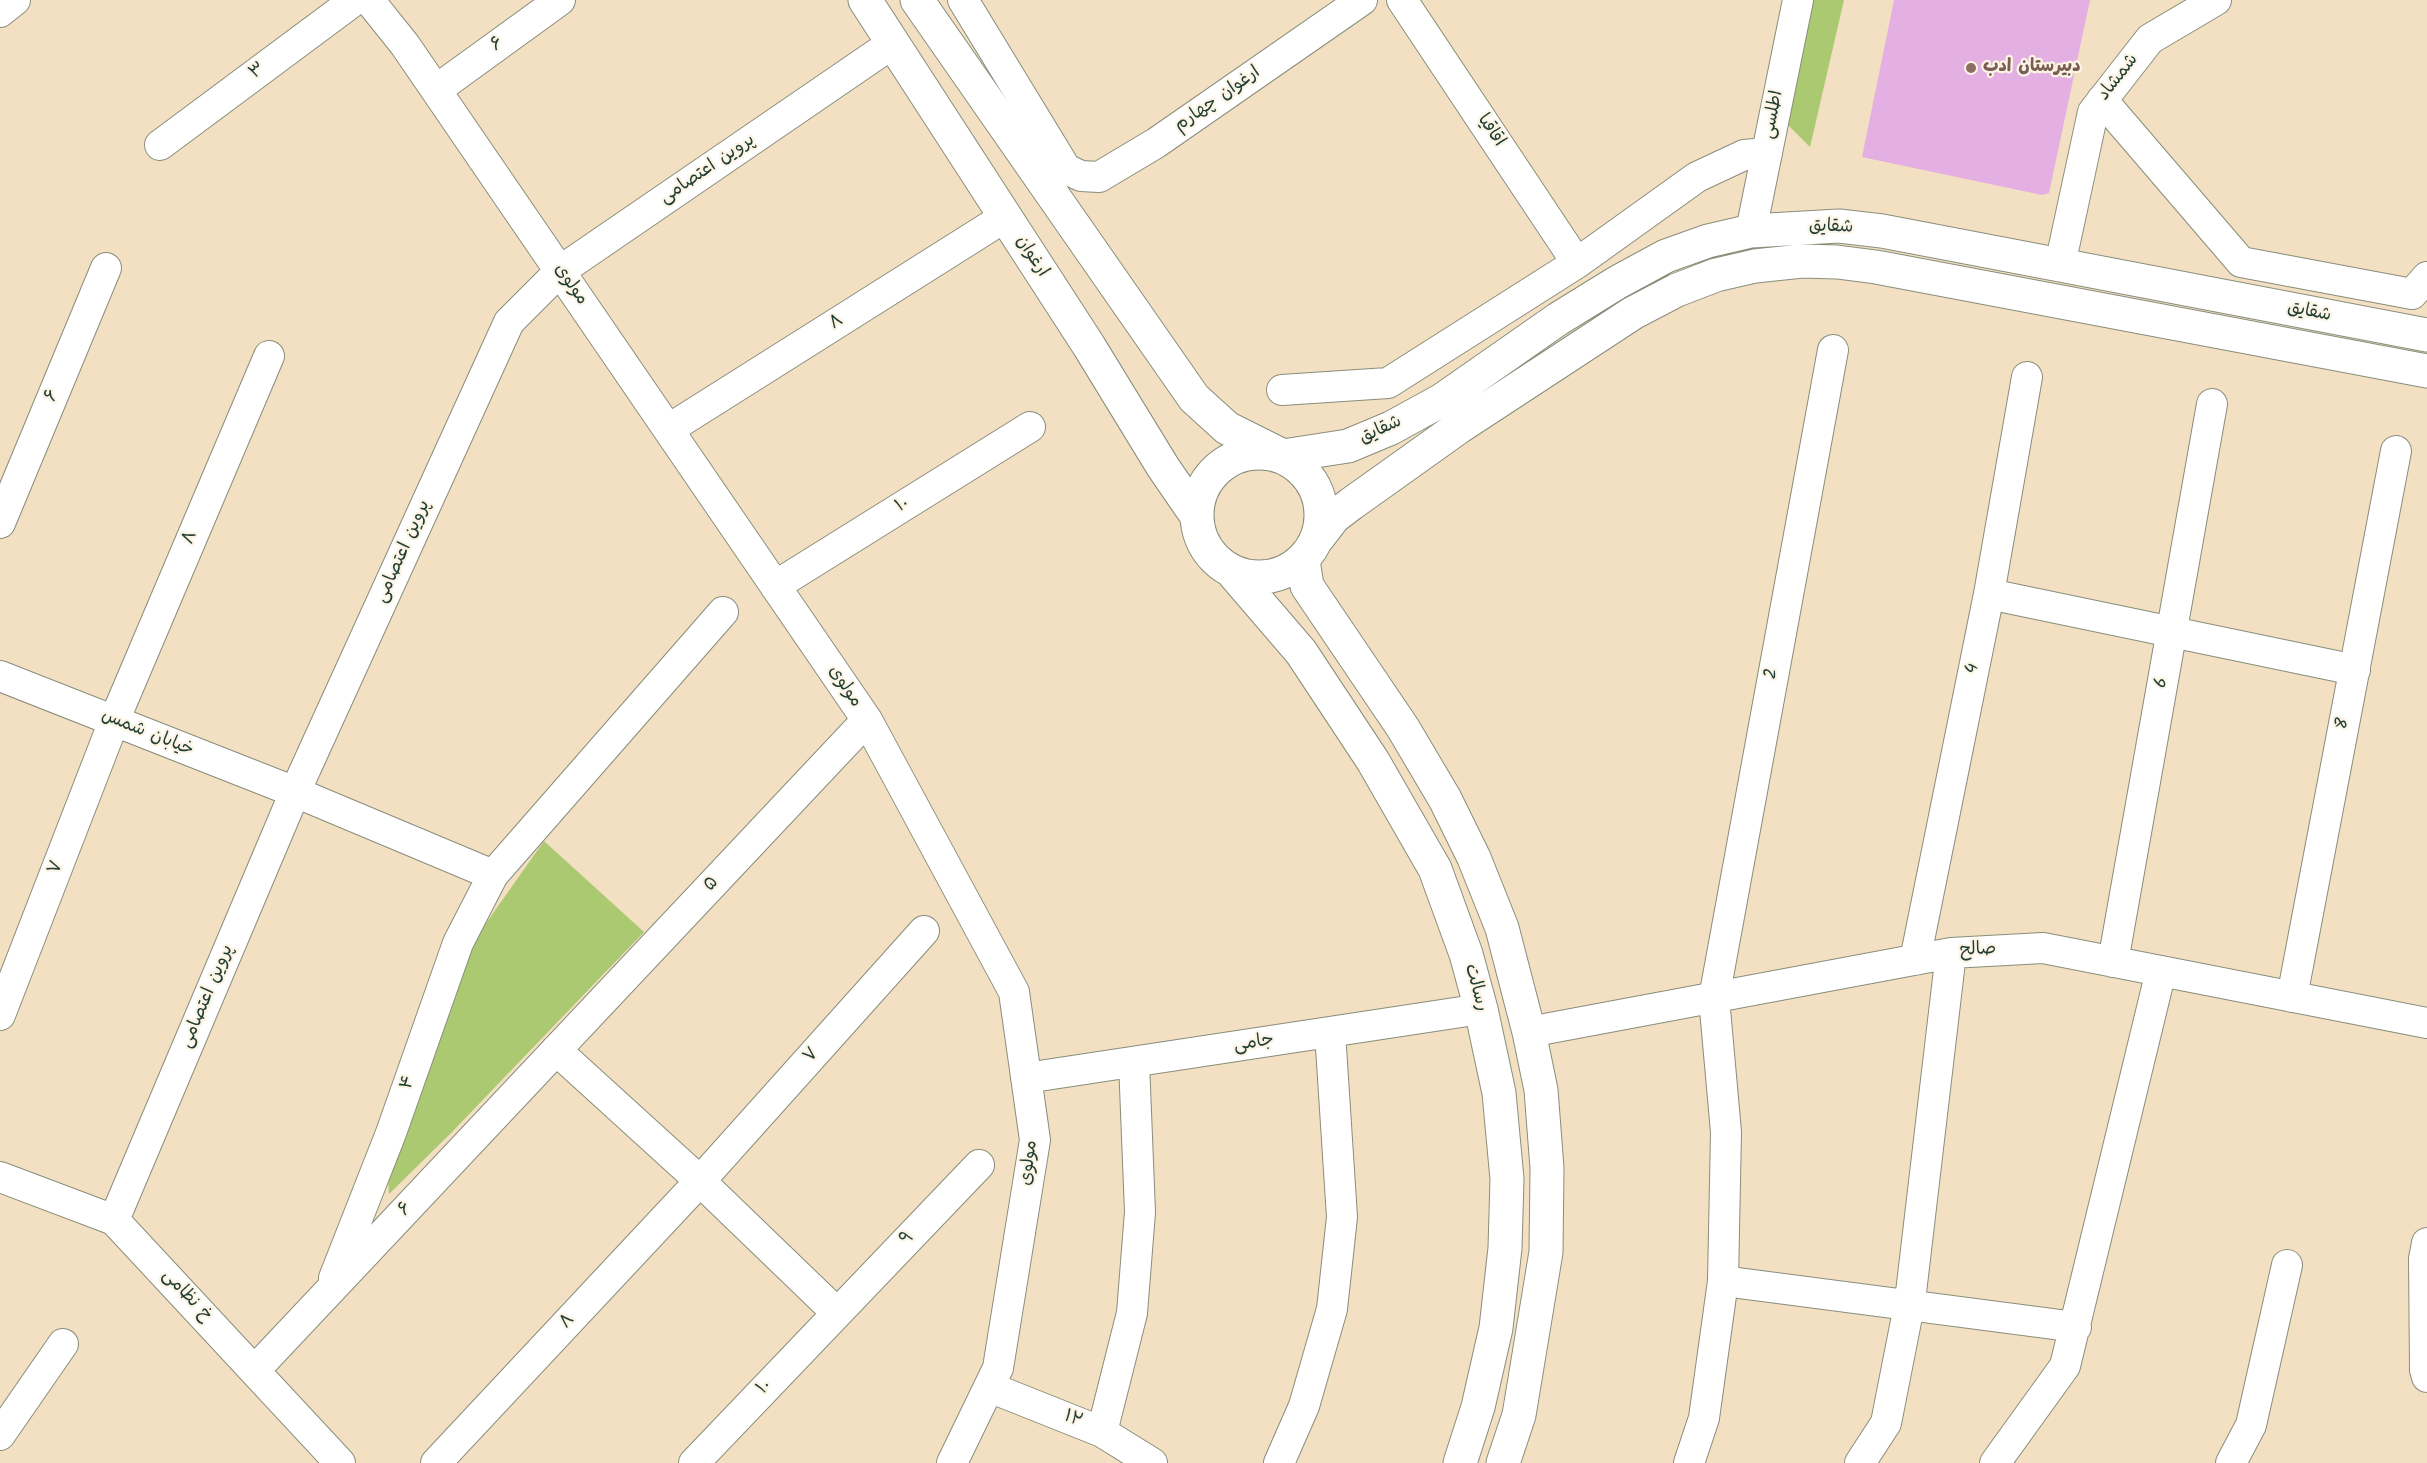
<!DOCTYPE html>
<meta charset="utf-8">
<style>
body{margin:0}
canvas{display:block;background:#f3dfc2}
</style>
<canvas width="2427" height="1463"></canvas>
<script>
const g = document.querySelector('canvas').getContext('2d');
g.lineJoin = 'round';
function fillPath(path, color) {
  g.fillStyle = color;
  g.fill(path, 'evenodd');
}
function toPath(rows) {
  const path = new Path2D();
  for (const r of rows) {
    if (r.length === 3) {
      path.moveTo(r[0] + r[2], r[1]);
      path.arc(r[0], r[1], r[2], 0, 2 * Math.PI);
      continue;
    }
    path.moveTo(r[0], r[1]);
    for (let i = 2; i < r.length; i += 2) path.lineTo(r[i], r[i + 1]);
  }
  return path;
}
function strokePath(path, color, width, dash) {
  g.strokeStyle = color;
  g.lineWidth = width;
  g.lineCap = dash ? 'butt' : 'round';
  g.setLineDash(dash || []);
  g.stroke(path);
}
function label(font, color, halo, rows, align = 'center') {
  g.font = font + ' Kalam,"Playpen Sans Arabic",sans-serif';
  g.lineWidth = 4.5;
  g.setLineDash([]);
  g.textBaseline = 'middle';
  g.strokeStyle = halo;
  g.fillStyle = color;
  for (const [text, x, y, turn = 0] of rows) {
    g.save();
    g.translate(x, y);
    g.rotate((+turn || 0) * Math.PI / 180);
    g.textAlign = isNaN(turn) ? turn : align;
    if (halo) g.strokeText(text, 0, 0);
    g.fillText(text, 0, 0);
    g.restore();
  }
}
const green = toPath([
 [1799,0,1844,0,1810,147,1779,116],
 [544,841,644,932,450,1134,389,1194,388,1179,477,936]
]);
const building = toPath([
 [1894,0,2090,0,2049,193,2042,195,1862,157]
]);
const minor = toPath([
 [369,0,405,45,867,720,1014,992,1035,1140,998,1368,952,1463],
 [963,0,1066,169,1081,176,1099,177,1156,143,1362,0],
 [1402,0,1577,263],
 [0,12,15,0],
 [436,90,560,0],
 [2102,100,2241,262,2412,294,2427,277],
 [160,145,355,0],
 [1751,231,1798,0],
 [2060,265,2093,112,2150,39,2216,0],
 [1282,390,1388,383,1577,263,1697,177,1744,155,1767,153],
 [669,429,1005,217],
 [0,523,106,268],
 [775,586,1030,427],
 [1989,594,2355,670],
 [0,676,295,792,493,875],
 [1915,960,1989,594,2027,377],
 [2113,962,2212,404],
 [2292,997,2396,451],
 [0,1015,114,721,269,356],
 [1529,1032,1951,953,2043,948,2427,1023],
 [556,1050,700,1181,837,1313],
 [1026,1078,1481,1009],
 [0,1177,114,1220,340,1463],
 [114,1220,295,792,509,322,560,271,893,43],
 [2427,1243,2424,1259,2425,1370,2427,1377],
 [334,1278,391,1133,458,943,493,875,723,612],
 [1723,1281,2076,1327],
 [255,1370,867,720],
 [989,1387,1102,1432,1152,1463],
 [1102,1432,1132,1313,1140,1212,1134,1062],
 [0,1435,63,1344],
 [436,1463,700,1181,924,931],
 [694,1463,979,1165],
 [1279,1463,1304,1406,1332,1309,1342,1217,1330,1032],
 [1689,1463,1704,1418,1723,1281,1726,1132,1714,998,1833,350],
 [1860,1463,1886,1423,1910,1301,1951,953],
 [1995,1463,2065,1366,2161,971],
 [2231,1463,2251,1425,2287,1265]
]);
const major = toPath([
 [865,0,1089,346,1163,467,1196,515],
 [917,0,1194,398,1227,428,1283,456,1348,446,1391,428,1442,400,1558,319,1618,282,1666,256,1708,241,1751,231,1839,226,1882,231,2427,335],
 [1259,515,62],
 [1317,539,1334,517,1351,504,1459,427,1633,313,1677,290,1716,275,1755,266,1802,261,1837,262,1876,267,2427,371],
 [1303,560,1307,586,1403,728,1445,799,1474,858,1502,928,1529,1032,1541,1090,1547,1168,1546,1252,1519,1415,1503,1463],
 [1234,574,1301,652,1373,761,1435,869,1466,954,1481,1009,1499,1093,1507,1179,1505,1248,1496,1328,1478,1407,1460,1463]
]);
const markers = [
 [1971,68,6,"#8d6e63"]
];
const streetNames = [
 ["۶",498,45,-36],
 ["۳",258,72,-37],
 ["شمشاد",2119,78,-52],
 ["ارغوان چهارم",1218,100,-35],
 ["اطلسی",1774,115,-79],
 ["اقاقیا",1490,131,56],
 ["پروین اعتصامی",708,170,-34],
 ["شقایق",1831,228,2],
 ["ارغوان",1031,257,57],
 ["مولوی",570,285,55],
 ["شقایق",2309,313,11],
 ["۸",837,323,-32],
 ["۶",53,396,-67],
 ["شقایق",1381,431,-25],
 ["۱۰",903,506,-32],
 ["۸",191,538,-67],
 ["پروین اعتصامی",404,552,-66],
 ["4",1974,669,-78],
 ["2",1773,674,-80],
 ["6",2163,683,-80],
 ["مولوی",844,687,56],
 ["8",2344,724,-79],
 ["خیابان شمس",147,734,22],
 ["۷",57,868,-69],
 ["۵",712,885,-47],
 ["صالح",1978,951,-3],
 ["رسالت",1475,988,75],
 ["پروین اعتصامی",208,997,-67],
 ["جامی",1254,1044,-9],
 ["۷",812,1056,-48],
 ["۴",409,1083,-71],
 ["مولوی",1030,1163,-83],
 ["۶",406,1210,-47],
 ["۹",908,1239,-46],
 ["خ نظامی",186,1296,47],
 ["۸",568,1322,-47],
 ["۱۰",765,1388,-46],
 ["۱۲",1073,1420,21]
];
const educationNames = [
 ["دبیرستان ادب",1983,68]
];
fillPath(green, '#aac970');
fillPath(building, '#e4afe2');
strokePath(minor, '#898e7b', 32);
strokePath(major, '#898e7b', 35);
strokePath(minor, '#fff', 30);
strokePath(major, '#fff', 33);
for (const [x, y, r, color] of markers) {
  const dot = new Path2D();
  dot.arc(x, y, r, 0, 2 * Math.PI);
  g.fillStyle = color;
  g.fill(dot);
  strokePath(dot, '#fcf5e5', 2);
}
label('18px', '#1f3d34', '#fcf5e5', streetNames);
label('bold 18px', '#785e54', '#fcf5e5', educationNames, 'left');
</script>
